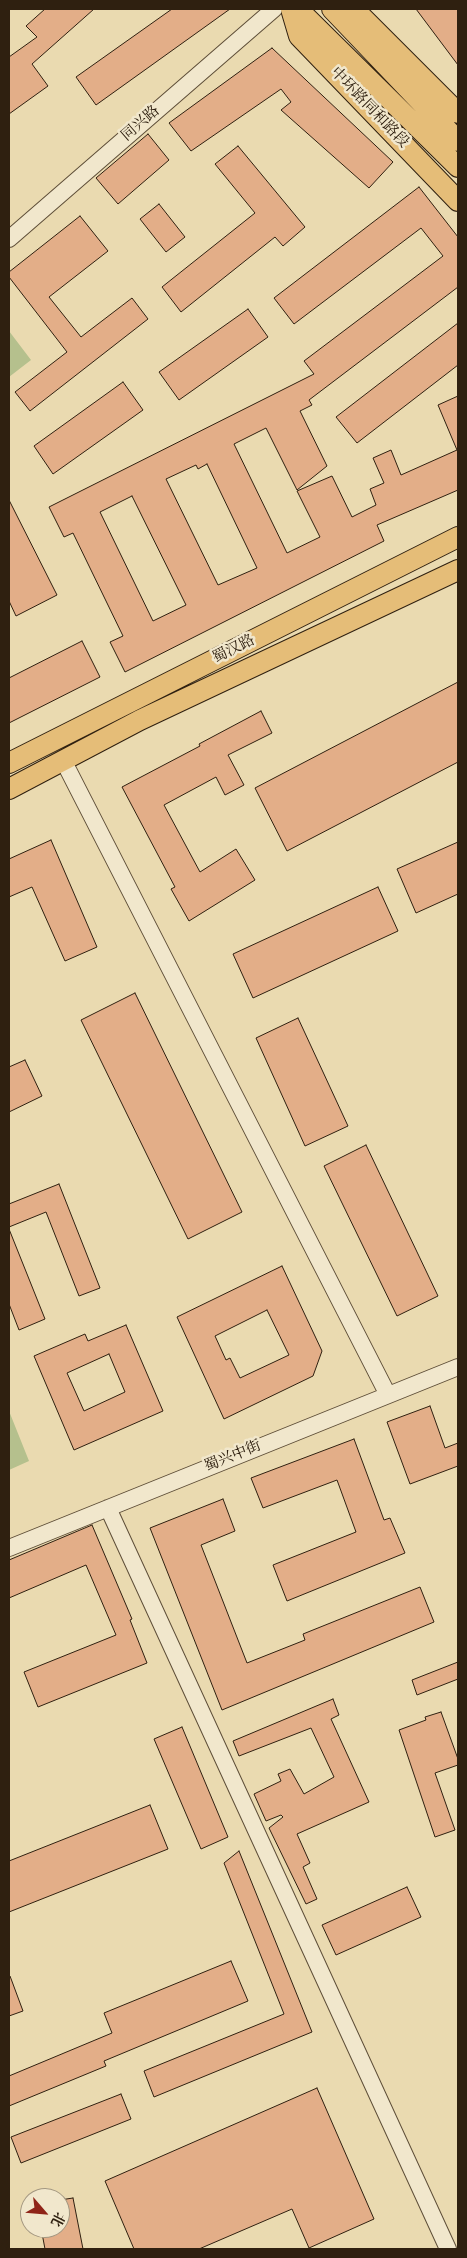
<!DOCTYPE html>
<meta charset="utf-8">
<style>
body{margin:0}
#map{position:relative;width:467px;height:2258px;overflow:hidden;background:#eadab0;font-family:"IM FELL Double Pica","Noto Serif SC",serif}
canvas{display:block}
.frame{position:absolute;inset:0;border:10px solid #2f2010;pointer-events:none}
.north{position:absolute;left:20px;top:2188px;width:50px;height:50px;box-sizing:border-box;background:#f1e7cc;border:1px solid #a39781;border-radius:50%;rotate:117deg;font-size:14px;font-weight:700;line-height:20px;text-align:center;color:#2f2010}
.north::after{content:'';display:block;margin:auto;width:18px;height:22px;background:#8f2418;clip-path:polygon(50% 0,100% 100%,50% 72%,0 100%)}
</style>
<div id="map">
<canvas width="467" height="2258"></canvas>
<div class="frame"></div>
<div class="north">北</div>
</div>
<script>
const g = document.querySelector('canvas').getContext('2d');
g.lineJoin = 'round';
function fillPath(path, color) {
  g.fillStyle = color;
  g.fill(path, 'evenodd');
}
function toPath(rows) {
  const path = new Path2D();
  for (const r of rows) {
    path.moveTo(r[0], r[1]);
    for (let i = 2; i < r.length; i += 2) path.lineTo(r[i], r[i + 1]);
  }
  return path;
}
function strokePath(path, color, width, dash) {
  g.strokeStyle = color;
  g.lineWidth = width;
  g.lineCap = dash ? 'butt' : 'round';
  g.setLineDash(dash || []);
  g.stroke(path);
}
function label(font, color, halo, rows, align = 'center') {
  g.font = font + ' "IM FELL Double Pica","Noto Serif SC",serif';
  g.lineWidth = 5;
  g.setLineDash([]);
  g.textBaseline = 'middle';
  g.strokeStyle = halo;
  g.fillStyle = color;
  for (const [text, x, y, turn = 0] of rows) {
    g.save();
    g.translate(x, y);
    g.rotate((+turn || 0) * Math.PI / 180);
    g.textAlign = isNaN(turn) ? turn : align;
    if (halo) g.strokeText(text, 0, 0);
    g.fillText(text, 0, 0);
    g.restore();
  }
}
const green = toPath([
 [9,331,31,360,9,377],
 [9,1411,29,1461,9,1470]
]);
const building = toPath([
 [45,9,94,9,32,64,48,86,9,114,9,57,37,37,26,26,45,9],
 [172,9,230,9,96,105,76,77,172,9],
 [416,9,458,9,458,65,416,9],
 [272,48,393,162,369,188,281,110,291,102,281,89,191,151,169,123,272,48],
 [148,134,169,160,118,204,96,178,148,134],
 [238,146,305,227,283,246,275,237,181,312,162,287,255,213,215,164,238,146],
 [419,187,458,237,458,287,309,400,312,405,300,411,327,466,297,490,266,428,234,444,287,553,320,537,297,491,332,476,352,517,376,505,370,489,384,483,373,458,391,450,401,475,457,450,438,405,458,396,458,490,377,525,384,541,125,672,110,642,123,636,73,533,64,537,49,507,314,374,304,361,443,256,421,228,294,324,274,298,419,187],
 [207,464,257,568,218,585,166,479,196,465,198,469,207,464],
 [132,496,186,605,153,621,100,512,132,496],
 [159,204,185,237,166,252,140,219,159,204],
 [80,216,108,251,49,297,81,337,132,298,148,319,30,411,15,392,67,352,9,277,9,272,80,216],
 [248,309,268,337,179,400,159,372,248,309],
 [458,323,458,365,357,443,336,417,458,323],
 [123,382,143,410,53,474,34,446,123,382],
 [9,500,57,595,16,616,9,601,9,500],
 [82,641,100,677,9,723,9,678,82,641],
 [458,682,458,762,287,851,255,788,458,682],
 [261,711,272,733,228,755,244,785,225,795,216,777,164,805,200,872,236,849,255,880,189,921,171,889,175,887,122,787,200,746,199,744,261,711],
 [51,840,97,947,65,961,32,887,9,897,9,859,51,840],
 [458,842,458,894,416,913,397,869,458,842],
 [378,887,398,931,253,998,233,954,378,887],
 [135,993,242,1212,188,1239,81,1020,135,993],
 [298,1018,348,1126,305,1146,256,1038,298,1018],
 [25,1060,42,1096,9,1112,9,1067,25,1060],
 [366,1145,438,1296,397,1316,324,1166,366,1145],
 [59,1184,100,1288,79,1296,46,1212,9,1227,9,1204,59,1184],
 [9,1229,45,1319,19,1330,9,1304,9,1229],
 [282,1266,322,1351,313,1376,224,1419,177,1317,282,1266],
 [267,1310,289,1355,240,1378,230,1358,226,1360,215,1336,267,1310],
 [126,1325,163,1411,74,1450,34,1356,85,1334,88,1341,126,1325],
 [109,1354,125,1392,84,1411,67,1373,109,1354],
 [430,1406,445,1448,458,1443,458,1466,410,1484,387,1422,430,1406],
 [354,1439,384,1520,390,1518,405,1553,287,1601,273,1565,356,1532,337,1480,263,1508,251,1478,354,1439],
 [223,1499,235,1531,201,1545,247,1663,305,1640,303,1634,420,1587,434,1622,222,1710,150,1528,223,1499],
 [92,1525,132,1619,130,1620,147,1663,38,1707,24,1672,116,1635,86,1565,9,1598,9,1560,92,1525],
 [458,1662,458,1679,417,1695,412,1680,458,1662],
 [333,1699,339,1715,331,1719,369,1802,297,1834,310,1863,303,1867,317,1899,306,1904,269,1828,283,1817,281,1815,266,1821,254,1794,281,1781,278,1774,290,1769,304,1794,334,1777,311,1728,239,1756,233,1741,333,1699],
 [441,1712,458,1759,458,1765,435,1773,455,1830,435,1837,399,1730,426,1720,425,1717,441,1712],
 [182,1727,228,1837,201,1849,154,1739,182,1727],
 [150,1805,168,1849,9,1912,9,1861,150,1805],
 [239,1851,312,2032,154,2097,144,2071,284,2014,224,1863,239,1851],
 [407,1887,421,1917,336,1955,322,1925,407,1887],
 [231,1961,248,2001,104,2061,106,2066,9,2106,9,2076,112,2033,104,2013,231,1961],
 [9,1976,10,1976,23,2011,9,2016,9,1976],
 [317,2088,374,2219,309,2248,292,2209,199,2249,134,2249,105,2181,317,2088],
 [121,2094,131,2119,21,2163,11,2137,121,2094],
 [73,2198,83,2249,45,2249,41,2228,60,2228,60,2200,73,2198]
]);
const minor = toPath([
 [9,239,274,9],
 [63,760,388,1395],
 [108,1508,448,2249],
 [9,1548,458,1367]
]);
const major = toPath([
 [291,9,299,36,458,201],
 [298,9,458,167],
 [332,9,458,141],
 [354,9,458,113],
 [9,763,458,537],
 [9,789,140,720,458,570]
]);
const streetNames = [
 ["中环路同和路段",369,108,46],
 ["同兴路",141,124,-41],
 ["蜀汉路",234,650,-27],
 ["蜀兴中街",233,1457,-22]
];
fillPath(green, '#b5c08d');
fillPath(building, '#e3ae88');
strokePath(building, '#2f2010', 1);
strokePath(minor, '#5e4e38', 18);
strokePath(major, '#2f2010', 22);
strokePath(minor, '#f1e7cc', 16);
strokePath(major, '#e5bd78', 20);
label('15px', '#2f2010', '#f1e7cc', streetNames);
</script>
